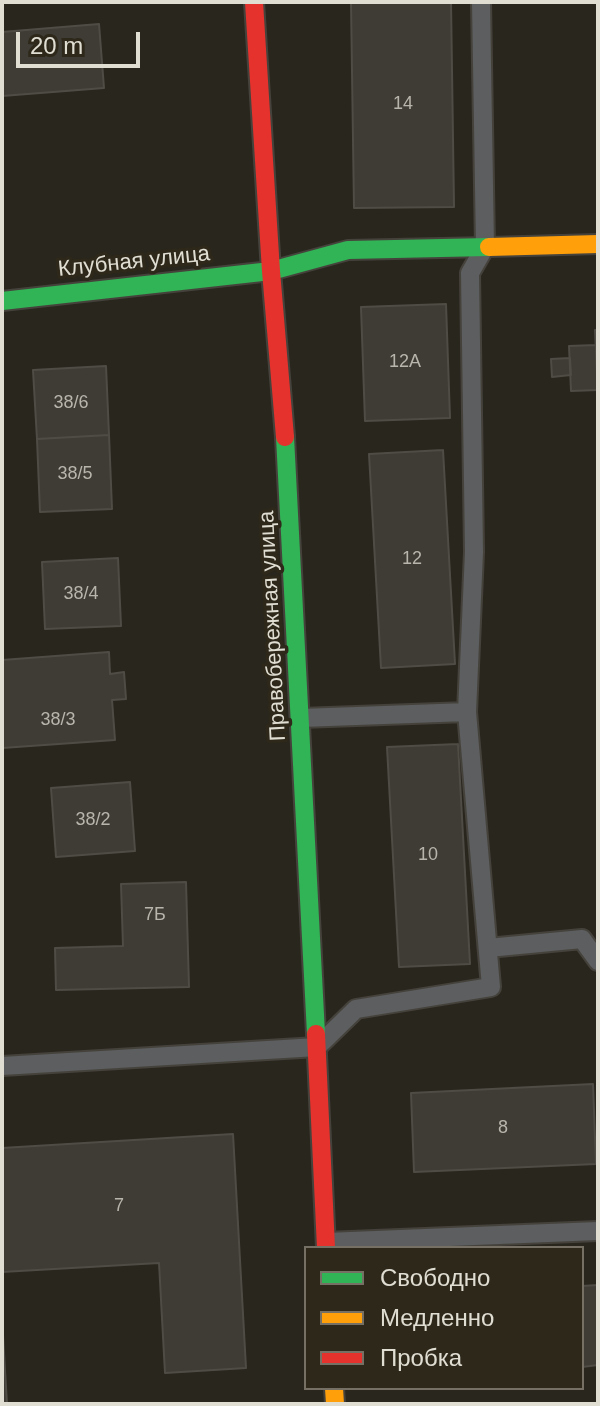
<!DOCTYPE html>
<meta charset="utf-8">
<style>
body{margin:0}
#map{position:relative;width:600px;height:1406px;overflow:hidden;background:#29261e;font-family:Helvetica,sans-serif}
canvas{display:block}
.frame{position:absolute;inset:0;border:4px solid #e0ddd3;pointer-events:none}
.legend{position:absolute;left:304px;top:1246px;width:280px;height:144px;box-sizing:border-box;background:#2d2819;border:2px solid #757063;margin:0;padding:10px 14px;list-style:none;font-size:24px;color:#e0ddd3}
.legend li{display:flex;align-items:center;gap:16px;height:40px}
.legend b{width:40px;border:2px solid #757063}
.scale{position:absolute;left:16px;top:32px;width:124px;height:36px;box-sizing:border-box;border:4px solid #e0ddd3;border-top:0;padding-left:10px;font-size:24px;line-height:28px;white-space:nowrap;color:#e0ddd3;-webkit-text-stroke:6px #2d2819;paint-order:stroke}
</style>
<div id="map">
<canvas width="600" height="1406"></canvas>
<div class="frame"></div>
<ul class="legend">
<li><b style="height:10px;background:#30b455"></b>Свободно</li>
<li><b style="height:10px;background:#ff9f0a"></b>Медленно</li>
<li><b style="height:10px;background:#e5322d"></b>Пробка</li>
</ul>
<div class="scale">20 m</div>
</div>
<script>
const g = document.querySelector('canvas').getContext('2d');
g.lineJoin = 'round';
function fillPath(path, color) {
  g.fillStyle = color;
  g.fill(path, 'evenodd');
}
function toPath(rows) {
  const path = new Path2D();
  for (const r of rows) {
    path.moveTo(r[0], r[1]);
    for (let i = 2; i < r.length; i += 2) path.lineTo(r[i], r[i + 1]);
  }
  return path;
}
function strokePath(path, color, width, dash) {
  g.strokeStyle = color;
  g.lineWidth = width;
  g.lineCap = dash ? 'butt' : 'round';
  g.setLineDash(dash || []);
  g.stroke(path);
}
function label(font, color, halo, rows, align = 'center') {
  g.font = font + ' Helvetica,sans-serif';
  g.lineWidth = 7;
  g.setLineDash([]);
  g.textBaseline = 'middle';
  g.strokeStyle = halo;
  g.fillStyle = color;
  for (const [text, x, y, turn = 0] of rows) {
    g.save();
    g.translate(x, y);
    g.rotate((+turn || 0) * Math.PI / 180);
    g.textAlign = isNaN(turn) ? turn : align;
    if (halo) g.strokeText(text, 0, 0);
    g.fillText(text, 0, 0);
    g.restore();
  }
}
const building = toPath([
 [351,2,451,2,454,207,354,208,351,2],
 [99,24,104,88,2,96,2,32,99,24],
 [446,304,450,418,365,421,361,307,446,304],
 [595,330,598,330,598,375,597,375,595,330],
 [596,345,598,390,571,391,569,346,596,345],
 [570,358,571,375,552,377,551,359,570,358],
 [106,366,109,435,37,439,33,370,106,366],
 [109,435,112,509,40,512,37,439,109,435],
 [443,450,455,664,381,668,369,454,443,450],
 [118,558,121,626,45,629,42,562,118,558],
 [109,652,110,674,124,672,126,699,112,700,115,740,2,748,2,660,109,652],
 [458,744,470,964,399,967,387,747,458,744],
 [130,782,135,851,56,857,51,788,130,782],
 [186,882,189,987,56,990,55,948,123,946,121,884,186,882],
 [593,1084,596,1164,414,1172,411,1093,593,1084],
 [233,1134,246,1368,165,1373,159,1263,2,1272,2,1148,233,1134],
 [598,1285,598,1365,582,1367,582,1286,598,1285],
 [2,1318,7,1404,2,1404,2,1318]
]);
const lane = toPath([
 [301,718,467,712],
 [488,948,582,939,598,961],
 [2,1066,317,1047,356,1009,491,987,467,712,474,552,470,273,485,247,481,2],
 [326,1242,598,1231]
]);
const fast = toPath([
 [2,301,271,271,348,250,489,247],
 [285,437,316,1034]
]);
const slow = toPath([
 [489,247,598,244],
 [334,1388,335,1404]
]);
const jam = toPath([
 [254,2,271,271,285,437],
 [316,1034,326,1248]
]);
const numberNames = [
 ["14",403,104],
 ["12А",405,362],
 ["38/6",71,403],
 ["38/5",75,474],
 ["12",412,559],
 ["38/4",81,594],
 ["38/3",58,720],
 ["38/2",93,820],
 ["10",428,855],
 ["7Б",155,915],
 ["8",503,1128],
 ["7",119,1206]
];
const streetNames = [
 ["Клубная улица",134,262,-6],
 ["Правобережная улица",273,626,-93]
];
fillPath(building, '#3e3c35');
strokePath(building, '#4f4c45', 2);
strokePath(lane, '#45423c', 22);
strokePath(fast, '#45423c', 22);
strokePath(slow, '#45423c', 22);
strokePath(jam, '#45423c', 22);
strokePath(lane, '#5c5e5f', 18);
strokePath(fast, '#30b455', 18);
strokePath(slow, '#ff9f0a', 18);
strokePath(jam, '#e5322d', 18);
label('18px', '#b8b5ac', null, numberNames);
label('22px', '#e0ddd3', '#2d2819', streetNames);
</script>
